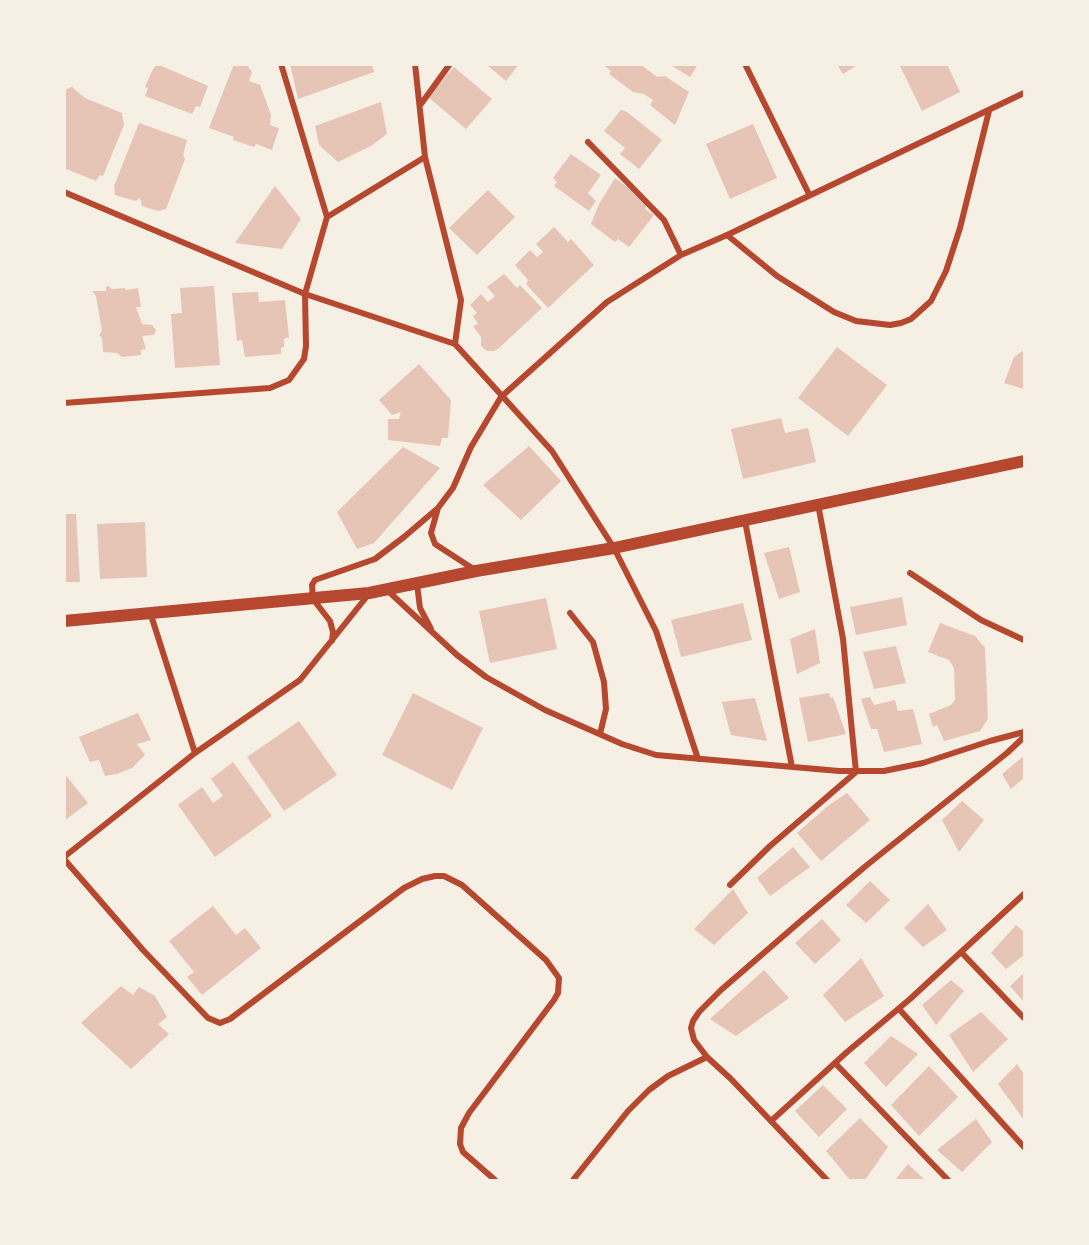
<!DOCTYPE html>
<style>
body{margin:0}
#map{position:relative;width:1089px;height:1245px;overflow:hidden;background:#f6efe4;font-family:"Sofia Sans Condensed",sans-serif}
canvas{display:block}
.frame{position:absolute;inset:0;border:66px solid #f6efe4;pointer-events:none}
</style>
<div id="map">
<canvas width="1089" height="1245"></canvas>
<div class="frame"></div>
</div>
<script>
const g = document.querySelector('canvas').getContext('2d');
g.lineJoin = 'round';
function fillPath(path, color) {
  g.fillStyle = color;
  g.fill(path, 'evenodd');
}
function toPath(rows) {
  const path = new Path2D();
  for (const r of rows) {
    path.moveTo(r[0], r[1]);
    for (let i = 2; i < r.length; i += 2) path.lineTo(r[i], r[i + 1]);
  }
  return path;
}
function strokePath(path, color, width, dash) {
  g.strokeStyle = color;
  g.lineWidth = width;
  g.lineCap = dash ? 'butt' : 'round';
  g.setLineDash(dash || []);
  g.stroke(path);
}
const building = toPath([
 [157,64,208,86,200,107,196,106,192,114,145,96,148,88,145,87,152,71],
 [234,64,247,65,252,72,249,81,260,85,271,115,270,125,279,128,272,150,256,144,254,147,233,140,234,137,209,128],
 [290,64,372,64,374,72,298,99],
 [486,64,519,64,506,81],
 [602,64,640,64,657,77,665,76,689,92,675,125,650,105,653,100,644,94,633,92,609,74,611,71],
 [669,64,698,64,690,77],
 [837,64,859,64,843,74],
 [899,64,947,64,960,92,922,111],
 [454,67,492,99,466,129,428,97],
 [72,87,85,98,122,113,124,125,103,176,100,175,96,181,64,168,64,90],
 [381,102,387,134,371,146,338,162,319,145,315,126],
 [621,110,627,112,662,140,639,169,620,154,625,148,604,131],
 [139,123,187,140,183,155,185,159,166,209,158,211,142,206,140,198,136,201,115,195,114,186],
 [753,124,777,178,730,199,706,144],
 [571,154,601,175,588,193,596,201,589,211,554,186,557,182,553,178],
 [615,178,648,202,645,209,654,215,629,247,618,239,615,242,591,224,599,204],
 [275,186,301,219,282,249,235,243],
 [488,190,515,217,477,255,449,228],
 [554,227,568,242,571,239,594,265,548,308,526,284,528,280,515,265,530,250,537,257,543,252,536,244],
 [504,274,517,288,520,285,542,308,498,349,493,351,487,351,481,346,481,337,473,326,478,324,473,316,477,313,470,305,481,294,488,302,495,296,487,287],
 [108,286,112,289,125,288,126,290,138,288,141,307,136,307,142,324,152,325,156,330,154,335,142,336,146,349,141,350,141,355,122,357,117,353,103,352,102,338,99,335,102,331,96,296,92,291,106,291,106,287],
 [214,286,220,365,175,368,171,314,182,313,180,288],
 [258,292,259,302,285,300,289,337,284,339,284,347,281,348,281,354,245,357,242,340,237,341,232,293],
 [837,347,887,385,848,436,798,398],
 [1024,350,1024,389,1004,383,1014,357],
 [419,364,451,400,448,438,442,438,440,446,388,440,388,419,399,419,401,412,392,415,379,400],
 [781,418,785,433,808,428,816,462,743,479,731,429],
 [529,446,561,481,521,520,483,485],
 [403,447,440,468,374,543,357,549,337,512],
 [64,514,76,514,80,582,64,582],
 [145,522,147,577,100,579,97,524],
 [789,547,800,592,779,599,764,553],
 [902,597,907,625,856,635,850,607],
 [546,598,557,649,490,663,479,611],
 [743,603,752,640,681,657,671,620],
 [940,623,975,636,985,648,988,719,980,731,944,741,937,725,933,727,929,714,951,705,955,700,954,668,949,660,928,652],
 [815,629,820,663,797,674,790,639],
 [896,646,906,683,874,689,863,652],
 [413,693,483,728,452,790,382,755],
 [829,693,830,698,833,697,846,734,808,742,799,698],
 [870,697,874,705,895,700,898,711,913,709,922,744,884,752,877,729,871,729,861,699],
 [755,698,767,741,731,735,722,702],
 [138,713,151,740,137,744,145,755,132,768,117,774,105,776,99,760,90,762,79,737],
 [299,721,337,775,284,811,247,757],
 [1024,756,1024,778,1011,789,1002,774],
 [233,762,272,816,215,857,178,805,202,787,213,803,223,796,211,779],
 [64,773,88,803,64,821],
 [847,793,870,820,821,861,797,833,829,805],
 [962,801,984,820,959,852,942,820],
 [793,847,810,867,770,896,757,878],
 [870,881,890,900,866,923,846,905],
 [733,889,748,913,714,945,694,929],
 [928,904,947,930,923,947,904,928],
 [213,906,236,935,245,928,261,948,202,995,187,977,194,972,169,941],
 [822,919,841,940,815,964,795,943],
 [1016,925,1024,932,1024,955,1006,969,991,953],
 [861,958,884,996,845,1022,823,995],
 [764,970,789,998,736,1036,710,1019],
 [1024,973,1024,1002,1010,986],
 [951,980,964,991,936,1025,922,1005],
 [121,986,133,995,139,987,155,996,167,1017,158,1024,169,1034,131,1069,81,1023],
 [981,1012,1008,1039,973,1072,949,1035],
 [891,1036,918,1054,886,1087,864,1063],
 [1017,1064,1024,1074,1024,1120,998,1084],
 [929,1066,958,1097,919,1136,891,1105],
 [823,1085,847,1109,819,1137,795,1111],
 [860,1118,888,1147,865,1180,850,1180,826,1151],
 [976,1119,992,1142,962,1172,937,1150],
 [908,1164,925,1180,895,1180]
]);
const minor = toPath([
 [281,64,327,217],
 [415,64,425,157,461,300,455,344],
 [745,64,809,194],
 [421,104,450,64],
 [588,142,664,220,681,255],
 [64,192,305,294,455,344,552,451,614,548,656,631,698,759],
 [727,235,777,276,834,312,856,321,890,325,901,323,911,319,931,301,946,271,960,228,989,111],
 [64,403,270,388,289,380,304,359,306,346,305,294,327,217,425,157],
 [745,521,792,767],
 [475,570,435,544,431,533,438,508,453,488,471,447,501,397,607,302,681,255,727,235,1024,93],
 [910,573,981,620,1024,640],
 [417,584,420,608,431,629],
 [387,590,457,655,486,677,545,710,622,744,656,755,839,771,884,771,923,763,990,741,1024,732],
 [150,612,195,753],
 [570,613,593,642,604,682,606,709,600,734],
 [332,641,333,632,330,621,313,599,312,585,315,580,375,559,404,537,438,508],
 [64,857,195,753,300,680,368,595],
 [64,859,143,950,208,1018,220,1023,230,1019,404,888,422,879,435,876,444,876,462,885,546,960,559,978,558,993,554,1000,469,1113,461,1128,460,1144,463,1152,495,1180],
 [730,885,770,846,856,772,843,639,818,504],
 [961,952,1024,1018],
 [899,1009,1024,1147],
 [835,1063,948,1180],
 [771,1121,847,1052,910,999,1024,894],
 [573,1180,628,1111,649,1090,668,1076,707,1057],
 [827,1180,731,1079,707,1057,694,1040,691,1028,693,1021,699,1012,721,990,803,919,867,865,1007,753,1024,737]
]);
const secondary = toPath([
 [64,621,369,593,476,571,614,548,1024,461]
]);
fillPath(building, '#e6c5b7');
strokePath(minor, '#b5482f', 6);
strokePath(secondary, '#b5482f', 12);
</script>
